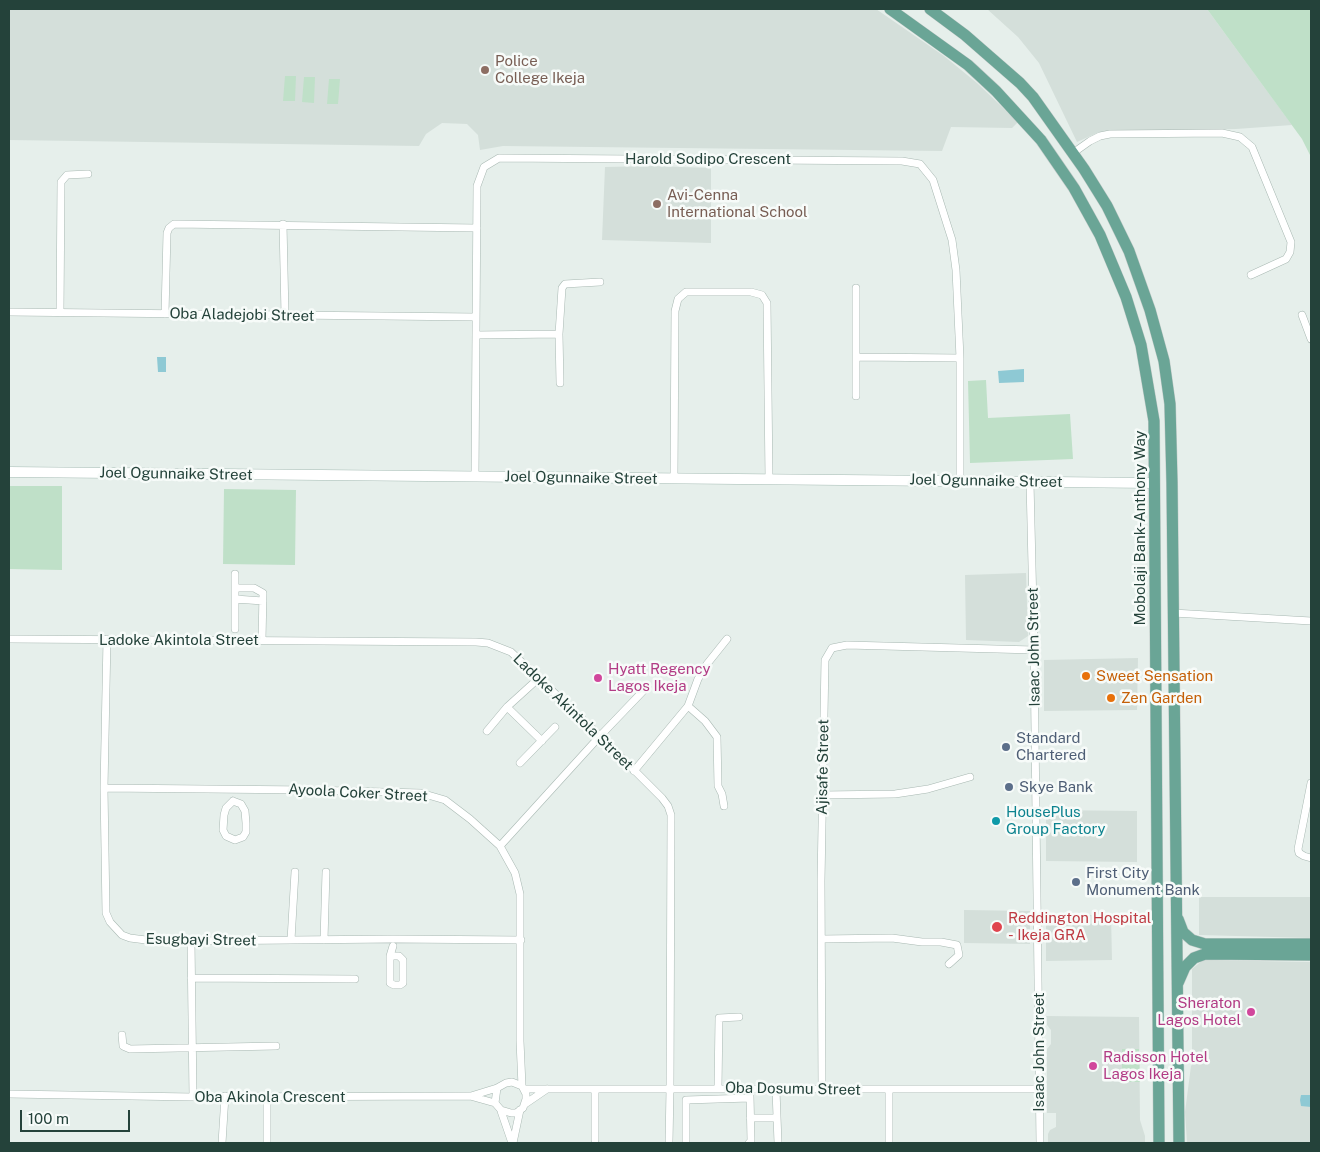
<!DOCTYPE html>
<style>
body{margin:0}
#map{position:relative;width:1320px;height:1152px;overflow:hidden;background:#e6efeb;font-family:"Public Sans",sans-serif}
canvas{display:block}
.frame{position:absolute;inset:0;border:10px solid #24423a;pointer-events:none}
.scale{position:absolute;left:20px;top:1110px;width:110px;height:22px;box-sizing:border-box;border:2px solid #24423a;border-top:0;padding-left:6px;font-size:15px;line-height:18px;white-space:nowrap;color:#24423a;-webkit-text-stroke:4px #f7fbf9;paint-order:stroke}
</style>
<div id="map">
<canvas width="1320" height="1152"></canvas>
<div class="frame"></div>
<div class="scale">100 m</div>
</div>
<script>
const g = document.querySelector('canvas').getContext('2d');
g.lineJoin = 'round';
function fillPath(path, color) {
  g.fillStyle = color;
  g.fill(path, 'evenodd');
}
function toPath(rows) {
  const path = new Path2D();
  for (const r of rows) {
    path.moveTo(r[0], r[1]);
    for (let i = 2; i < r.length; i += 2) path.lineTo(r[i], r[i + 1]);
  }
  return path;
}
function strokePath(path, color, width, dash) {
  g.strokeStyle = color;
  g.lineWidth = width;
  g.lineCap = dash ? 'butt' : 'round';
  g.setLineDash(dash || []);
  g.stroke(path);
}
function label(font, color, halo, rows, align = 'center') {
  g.font = font + ' "Public Sans",sans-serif';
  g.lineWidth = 5;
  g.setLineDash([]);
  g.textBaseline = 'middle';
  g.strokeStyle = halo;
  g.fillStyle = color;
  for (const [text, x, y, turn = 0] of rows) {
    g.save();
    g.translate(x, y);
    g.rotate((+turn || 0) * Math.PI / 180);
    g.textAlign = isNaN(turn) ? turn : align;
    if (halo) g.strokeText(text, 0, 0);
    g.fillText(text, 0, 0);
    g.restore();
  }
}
const built = toPath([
 [9,9,876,9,944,56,977,83,1018,122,1012,128,951,127,942,151,503,146,480,150,478,135,467,124,442,123,426,134,419,146,9,140],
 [987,9,1207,9,1292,125,1236,129,1099,132,1077,142,1039,63,1018,37],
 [652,166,711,168,711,243,602,240,605,167],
 [1026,573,1028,636,1019,642,966,640,965,575],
 [1138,658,1137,710,1044,711,1044,660],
 [1046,810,1137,811,1137,862,1046,861],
 [1199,897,1311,897,1311,938,1199,935],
 [964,910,1030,911,1030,944,964,943],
 [1046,915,1111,915,1112,960,1046,961],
 [1203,960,1311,962,1311,1143,1187,1143,1185,1112,1191,1066,1194,1062,1201,1061,1202,1058,1201,1055,1192,1055,1192,969],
 [1046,1016,1139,1017,1140,1120,1145,1136,1145,1143,1048,1143,1048,1134,1050,1130,1056,1127,1056,1113,1047,1113,1047,1049,1051,1044,1051,1030,1047,1025]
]);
const green = toPath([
 [1207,9,1311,9,1311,157,1302,139],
 [285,76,296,76,295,101,283,101],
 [304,77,315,77,314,103,302,102],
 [329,79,340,79,338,104,327,104],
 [986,380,988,418,1070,414,1073,459,970,463,968,381],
 [9,486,62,486,62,570,9,569],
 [224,489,296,490,295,565,223,564],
 [1122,1049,1139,1049,1140,1082,1122,1082]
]);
const water = toPath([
 [157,357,166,357,166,372,158,372],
 [1024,369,1024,382,999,383,998,371],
 [1301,1095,1311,1095,1311,1107,1301,1106,1300,1100]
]);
const street = toPath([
 [1073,153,1090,141,1100,136,1110,134,1222,133,1240,137,1252,147,1291,242,1290,252,1286,259,1251,275],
 [283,224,285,315],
 [856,288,856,396],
 [9,312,476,317],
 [60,313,61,182,67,175,88,174],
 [165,314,167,233,169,228,174,224,477,228],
 [1302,315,1311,339],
 [476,335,559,334],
 [856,357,960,358],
 [560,383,559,334,562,288,565,284,600,282],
 [475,477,477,186,484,167,499,158,902,161,920,164,933,180,952,240,956,270,960,358,960,481],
 [674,478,675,311,678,299,686,292,751,292,762,295,767,303,769,479],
 [1030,482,1034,650,1040,1143],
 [235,588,254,588,263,593,262,640],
 [235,599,263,601],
 [1173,613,1311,621],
 [235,629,235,574],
 [9,639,476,642,488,643,511,652,600,736,662,798,668,806,671,815,670,1089,669,1143],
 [107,639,104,788,106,913,110,922,122,935,130,938,146,940,191,941,393,939,521,940],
 [688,706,705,721,717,737,718,786,722,794,724,806],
 [507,707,542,741],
 [487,731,507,707,539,678],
 [520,763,555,727],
 [634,771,688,706,698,679,707,664,727,639],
 [1311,783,1298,849,1299,853,1304,856,1311,858],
 [104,788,309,790,421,793,445,800,470,819,500,846,515,873,520,894,520,1041,522,1086],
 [823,795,895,794,928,789,970,777],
 [233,801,241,804,245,811,246,823,246,832,243,837,235,840,226,836,223,830,224,815,226,808,233,801],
 [500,846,600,736,647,687],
 [822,939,892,938,922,942,941,942,957,945,959,955,949,964],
 [291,940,295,872],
 [324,940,326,872],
 [191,941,193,1097],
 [390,956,399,956,403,960,403,983,400,985,394,985,390,983,390,956,393,946],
 [191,978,355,979],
 [122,1035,123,1046,130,1049,276,1046],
 [718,1088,719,1018,739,1017],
 [524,1089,1038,1089],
 [776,1090,778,1143],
 [822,1090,821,881,825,660,832,648,847,645,1034,650],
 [889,1090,889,1143],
 [9,1094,193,1097,470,1096,495,1103],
 [471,1096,497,1088,506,1083,512,1082,522,1086,526,1094,526,1099,523,1108,516,1113,511,1113,501,1110,495,1103,497,1088],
 [525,1104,547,1089],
 [501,1111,512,1143],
 [750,1118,777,1118],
 [595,1140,595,1090],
 [222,1143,225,1096],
 [267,1143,267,1096],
 [513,1143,520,1110],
 [686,1143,686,1100,750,1098],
 [749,1143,751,1141,750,1095]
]);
const secondary = toPath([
 [9,472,1154,483]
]);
const primary = toPath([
 [890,9,968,65,996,91,1041,140,1074,188,1100,235,1126,297,1141,345,1154,421,1159,1143],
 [930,9,965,35,1020,83,1033,97,1084,169,1107,206,1129,251,1150,310,1164,361,1170,404,1172,483,1179,1143],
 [1178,919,1183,932,1192,940,1205,944,1311,944],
 [1178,983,1185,967,1194,958,1205,954,1311,955]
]);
const markers = [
 [485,70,5,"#8d6e63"],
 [657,204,5,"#8d6e63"],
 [1086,676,5,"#e8710a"],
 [598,678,5,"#d1479c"],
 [1111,698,5,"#e8710a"],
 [1006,747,5,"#5c6f8a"],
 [1009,787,5,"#5c6f8a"],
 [996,821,5,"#0f9aa8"],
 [1076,882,5,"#5c6f8a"],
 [997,927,6,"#e0444e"],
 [1251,1012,5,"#d1479c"],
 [1093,1066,5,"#d1479c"]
];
const educationNames = [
 ["Police",495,61],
 ["College Ikeja",495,78],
 ["Avi-Cenna",667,195],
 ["International School",667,212]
];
const streetNames = [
 ["Harold Sodipo Crescent",708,159],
 ["Oba Aladejobi Street",242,315,1],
 ["Joel Ogunnaike Street",176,474,1],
 ["Joel Ogunnaike Street",581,478,1],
 ["Joel Ogunnaike Street",986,481,1],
 ["Mobolaji Bank-Anthony Way",1140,528,-90],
 ["Ladoke Akintola Street",179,640],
 ["Isaac John Street",1034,647,-91],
 ["Ladoke Akintola Street",573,712,44],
 ["Ajisafe Street",823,767,-89],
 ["Ayoola Coker Street",358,793,3],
 ["Esugbayi Street",201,940,1],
 ["Isaac John Street",1039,1052,-90],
 ["Oba Dosumu Street",793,1089,1],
 ["Oba Akinola Crescent",270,1097]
];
const hotelNames = [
 ["Hyatt Regency",608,669],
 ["Lagos Ikeja",608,686],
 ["Sheraton",1241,1003,"right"],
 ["Lagos Hotel",1241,1020,"right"],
 ["Radisson Hotel",1103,1057],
 ["Lagos Ikeja",1103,1074]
];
const foodNames = [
 ["Sweet Sensation",1096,676],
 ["Zen Garden",1121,698]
];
const serviceNames = [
 ["Standard",1016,738],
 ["Chartered",1016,755],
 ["Skye Bank",1019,787],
 ["First City",1086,873],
 ["Monument Bank",1086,890]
];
const cultureNames = [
 ["HousePlus",1006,812],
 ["Group Factory",1006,829]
];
const healthNames = [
 ["Reddington Hospital",1008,918],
 ["- Ikeja GRA",1008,935]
];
fillPath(built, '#d4dfda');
fillPath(green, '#bfe0c8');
fillPath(water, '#8ec9d4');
strokePath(street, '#a8b8b2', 8);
strokePath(secondary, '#a4bbb3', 11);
strokePath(primary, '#c2cac8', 12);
strokePath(street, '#fff', 7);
strokePath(secondary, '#fff', 10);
strokePath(primary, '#6aa596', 11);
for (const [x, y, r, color] of markers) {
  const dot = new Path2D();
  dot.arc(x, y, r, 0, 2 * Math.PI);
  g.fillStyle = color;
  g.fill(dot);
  strokePath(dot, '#f7fbf9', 2);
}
label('15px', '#785e54', '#f7fbf9', educationNames, 'left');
label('15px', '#24423a', '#f7fbf9', streetNames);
label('15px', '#b23c85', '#f7fbf9', hotelNames, 'left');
label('15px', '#c56008', '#f7fbf9', foodNames, 'left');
label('15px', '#4e5e75', '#f7fbf9', serviceNames, 'left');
label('15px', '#0d838f', '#f7fbf9', cultureNames, 'left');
label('15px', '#be3a42', '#f7fbf9', healthNames, 'left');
</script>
